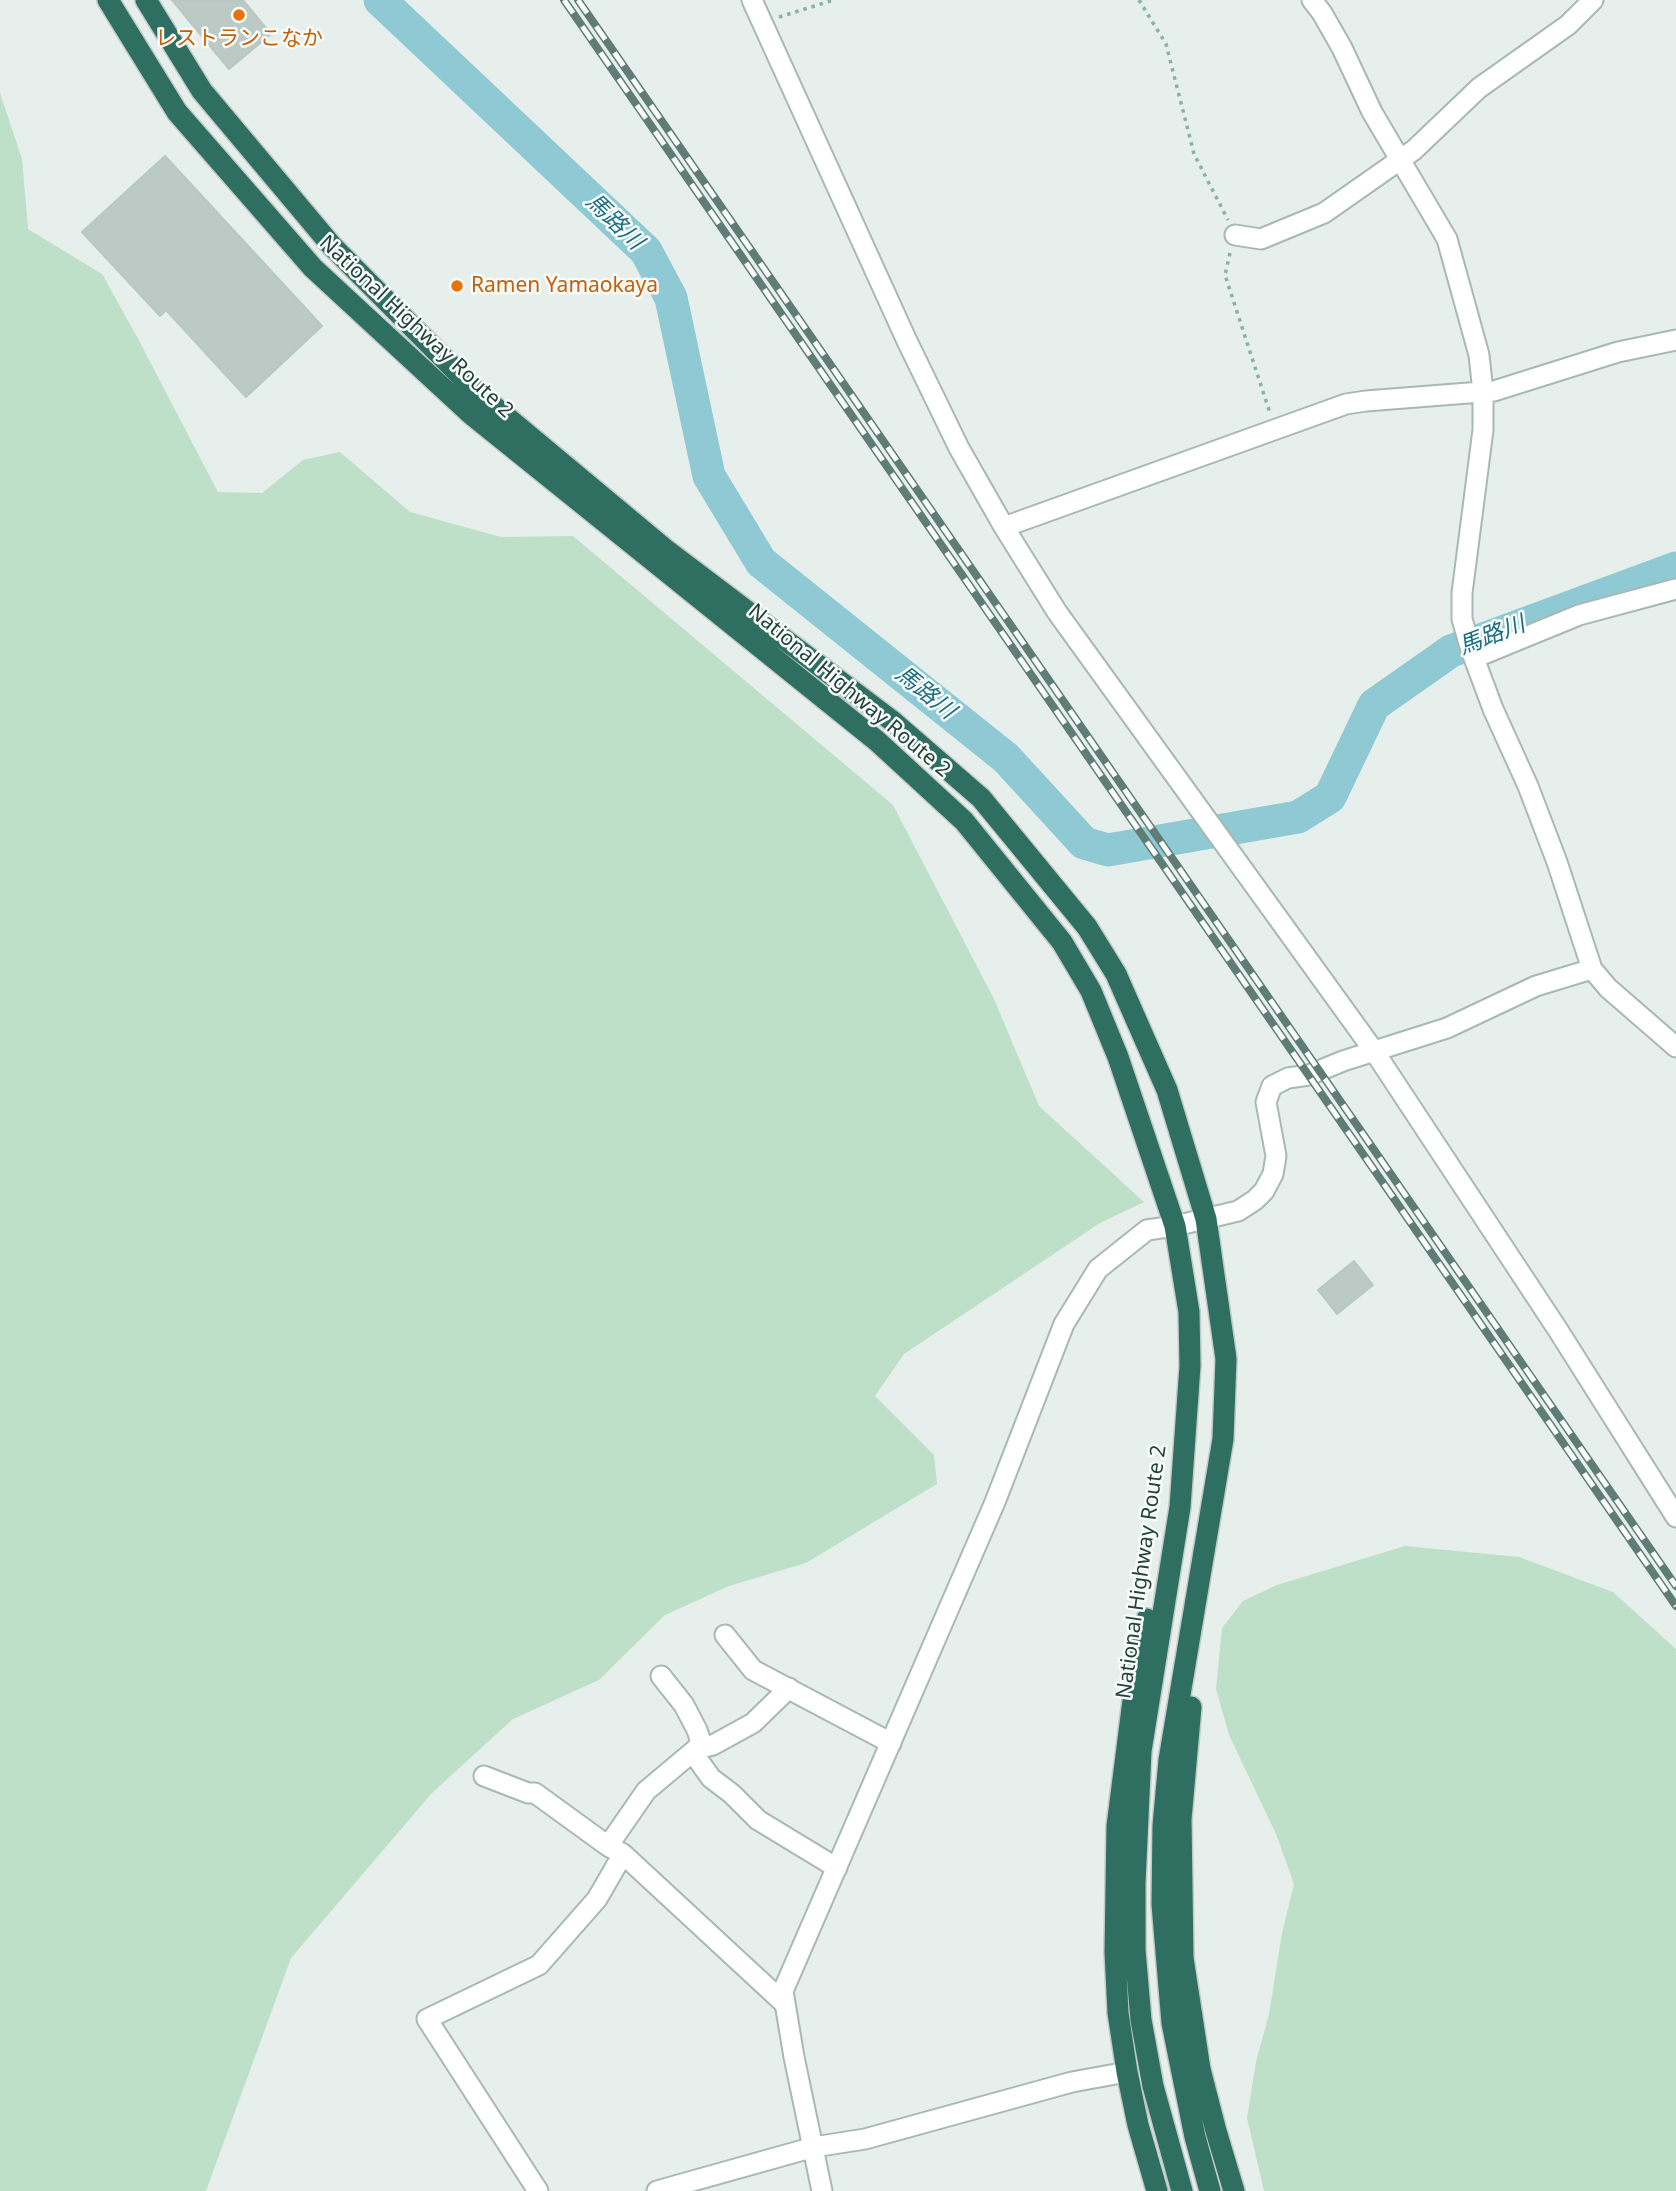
<!DOCTYPE html>
<meta charset="utf-8">
<style>
body{margin:0}
canvas{display:block;background:#e6efeb}
</style>
<canvas width="1676" height="2191"></canvas>
<script>
const g = document.querySelector('canvas').getContext('2d');
g.lineJoin = 'round';
function fillPath(path, color) {
  g.fillStyle = color;
  g.fill(path, 'evenodd');
}
function toPath(rows) {
  const path = new Path2D();
  for (const r of rows) {
    path.moveTo(r[0], r[1]);
    for (let i = 2; i < r.length; i += 2) path.lineTo(r[i], r[i + 1]);
  }
  return path;
}
function strokePath(path, color, width, dash) {
  g.strokeStyle = color;
  g.lineWidth = width;
  g.lineCap = dash ? 'butt' : 'round';
  g.setLineDash(dash || []);
  g.stroke(path);
}
function label(font, color, halo, rows, align = 'center') {
  g.font = font + ' "Noto Sans","Noto Sans JP",sans-serif';
  g.lineWidth = 5;
  g.setLineDash([]);
  g.textBaseline = 'middle';
  g.strokeStyle = halo;
  g.fillStyle = color;
  for (const [text, x, y, turn = 0] of rows) {
    g.save();
    g.translate(x, y);
    g.rotate((+turn || 0) * Math.PI / 180);
    g.textAlign = isNaN(turn) ? turn : align;
    if (halo) g.strokeText(text, 0, 0);
    g.fillText(text, 0, 0);
    g.restore();
  }
}
const green = toPath([
 [0,93,22,159,28,229,102,274,136,335,218,492,262,493,303,460,340,452,410,512,501,537,573,536,893,805,994,999,1039,1106,1144,1202,1100,1223,904,1354,875,1396,934,1455,937,1484,806,1563,729,1586,665,1615,599,1680,513,1719,432,1793,291,1958,206,2191,0,2191],
 [1405,1546,1519,1557,1613,1592,1676,1649,1676,2191,1264,2191,1247,2118,1256,2062,1269,2014,1282,1933,1294,1884,1276,1834,1229,1735,1216,1689,1222,1628,1243,1601,1277,1585]
]);
const river = toPath([
 [380,0,646,251,671,298,709,476,761,562,1006,758,1084,843,1108,850,1298,817,1330,797,1374,705,1451,651,1676,568]
]);
const building = toPath([
 [172,0,243,0,271,34,229,69,172,0],
 [165,156,322,326,246,397,166,310,160,316,82,232,165,156],
 [1354,1261,1373,1285,1337,1314,1318,1290,1354,1261]
]);
const path = toPath([
 [1139,0,1166,44,1194,154,1228,220],
 [779,17,834,0],
 [1230,253,1225,275,1270,413]
]);
const minor = toPath([
 [752,0,907,341,959,448,1004,527,1057,612,1374,1051,1558,1330,1676,1517],
 [1312,0,1322,13,1342,48,1372,112,1447,239,1479,355,1483,392,1483,430,1462,593,1462,619,1471,650,1493,709,1528,786,1557,862,1592,969],
 [1235,235,1261,239,1324,213,1414,150,1479,88,1568,25,1593,0],
 [1004,527,1346,404,1366,401,1494,391,1618,352,1676,340],
 [1474,658,1579,615,1676,589],
 [725,1635,753,1670,891,1743],
 [661,1676,684,1705,697,1730,700,1739,696,1757,711,1778,732,1794,758,1820,837,1868],
 [484,1776,528,1793,535,1793,608,1846],
 [623,1854,785,2004],
 [538,2191,427,2019,539,1965,597,1899,623,1854,608,1846,646,1791,696,1749,713,1745,753,1723,789,1688],
 [657,2191,814,2147,865,2139,1072,2082,1127,2072],
 [822,2191,794,2057,783,1991,995,1502,1064,1324,1098,1269,1147,1230,1175,1226,1238,1211,1255,1200,1264,1191,1273,1174,1276,1156,1266,1102,1272,1086,1288,1078,1309,1075,1343,1061,1447,1028,1536,986,1592,969,1608,988,1676,1047]
]);
const highway = toPath([
 [108,0,177,112,313,268,471,414,877,741,964,821,1062,942,1091,991,1118,1057,1175,1226,1189,1312,1190,1366,1180,1507,1141,1751,1135,1883,1135,1950,1141,2020,1153,2086,1182,2191],
 [146,0,202,91,332,246,479,394,665,549,891,720,981,798,1087,927,1116,974,1167,1090,1206,1219,1226,1359,1223,1439,1169,1760,1163,1826,1162,1904,1172,2023,1195,2137,1210,2191],
 [1147,1619,1136,1677,1117,1826,1115,1952,1118,2013,1127,2072,1138,2125,1157,2191],
 [1191,1707,1181,1819,1183,1958,1200,2069,1216,2131,1234,2191]
]);
const rail = toPath([
 [564,0,1676,1606],
 [578,0,1676,1586]
]);
const markers = [
 [239,15,7,"#e8710a"],
 [457,286,7,"#e8710a"]
];
const foodNames = [
 ["レストランこなか",239,39],
 ["Ramen Yamaokaya",471,286,"left"]
];
const streetNames = [
 ["National Highway Route 2",416,327,43],
 ["National Highway Route 2",849,691,40],
 ["National Highway Route 2",1142,1572,-82]
];
const waterNames = [
 ["馬路川",614,222,44],
 ["馬路川",1492,636,-21],
 ["馬路川",925,693,39]
];
fillPath(green, '#bfe0c8');
strokePath(river, '#8ec9d4', 33);
fillPath(building, '#bbcac4');
strokePath(building, '#b8c9c2', 2);
strokePath(minor, '#a8b8b2', 23);
strokePath(highway, '#c2cac8', 24);
strokePath(path, '#86b3a5', 3.5, [3.5, 5]);
strokePath(minor, '#fff', 19);
strokePath(highway, '#2f6f62', 21);
strokePath(rail, '#5f7d75', 8);
strokePath(rail, '#f7fbf9', 5, [16]);
for (const [x, y, r, color] of markers) {
  const dot = new Path2D();
  dot.arc(x, y, r, 0, 2 * Math.PI);
  g.fillStyle = color;
  g.fill(dot);
  strokePath(dot, '#f7fbf9', 2.5);
}
label('21px', '#c56008', '#f7fbf9', foodNames);
label('21px', '#24423a', '#f7fbf9', streetNames);
label('italic 23px', '#1c6f80', '#f7fbf9', waterNames);
</script>
